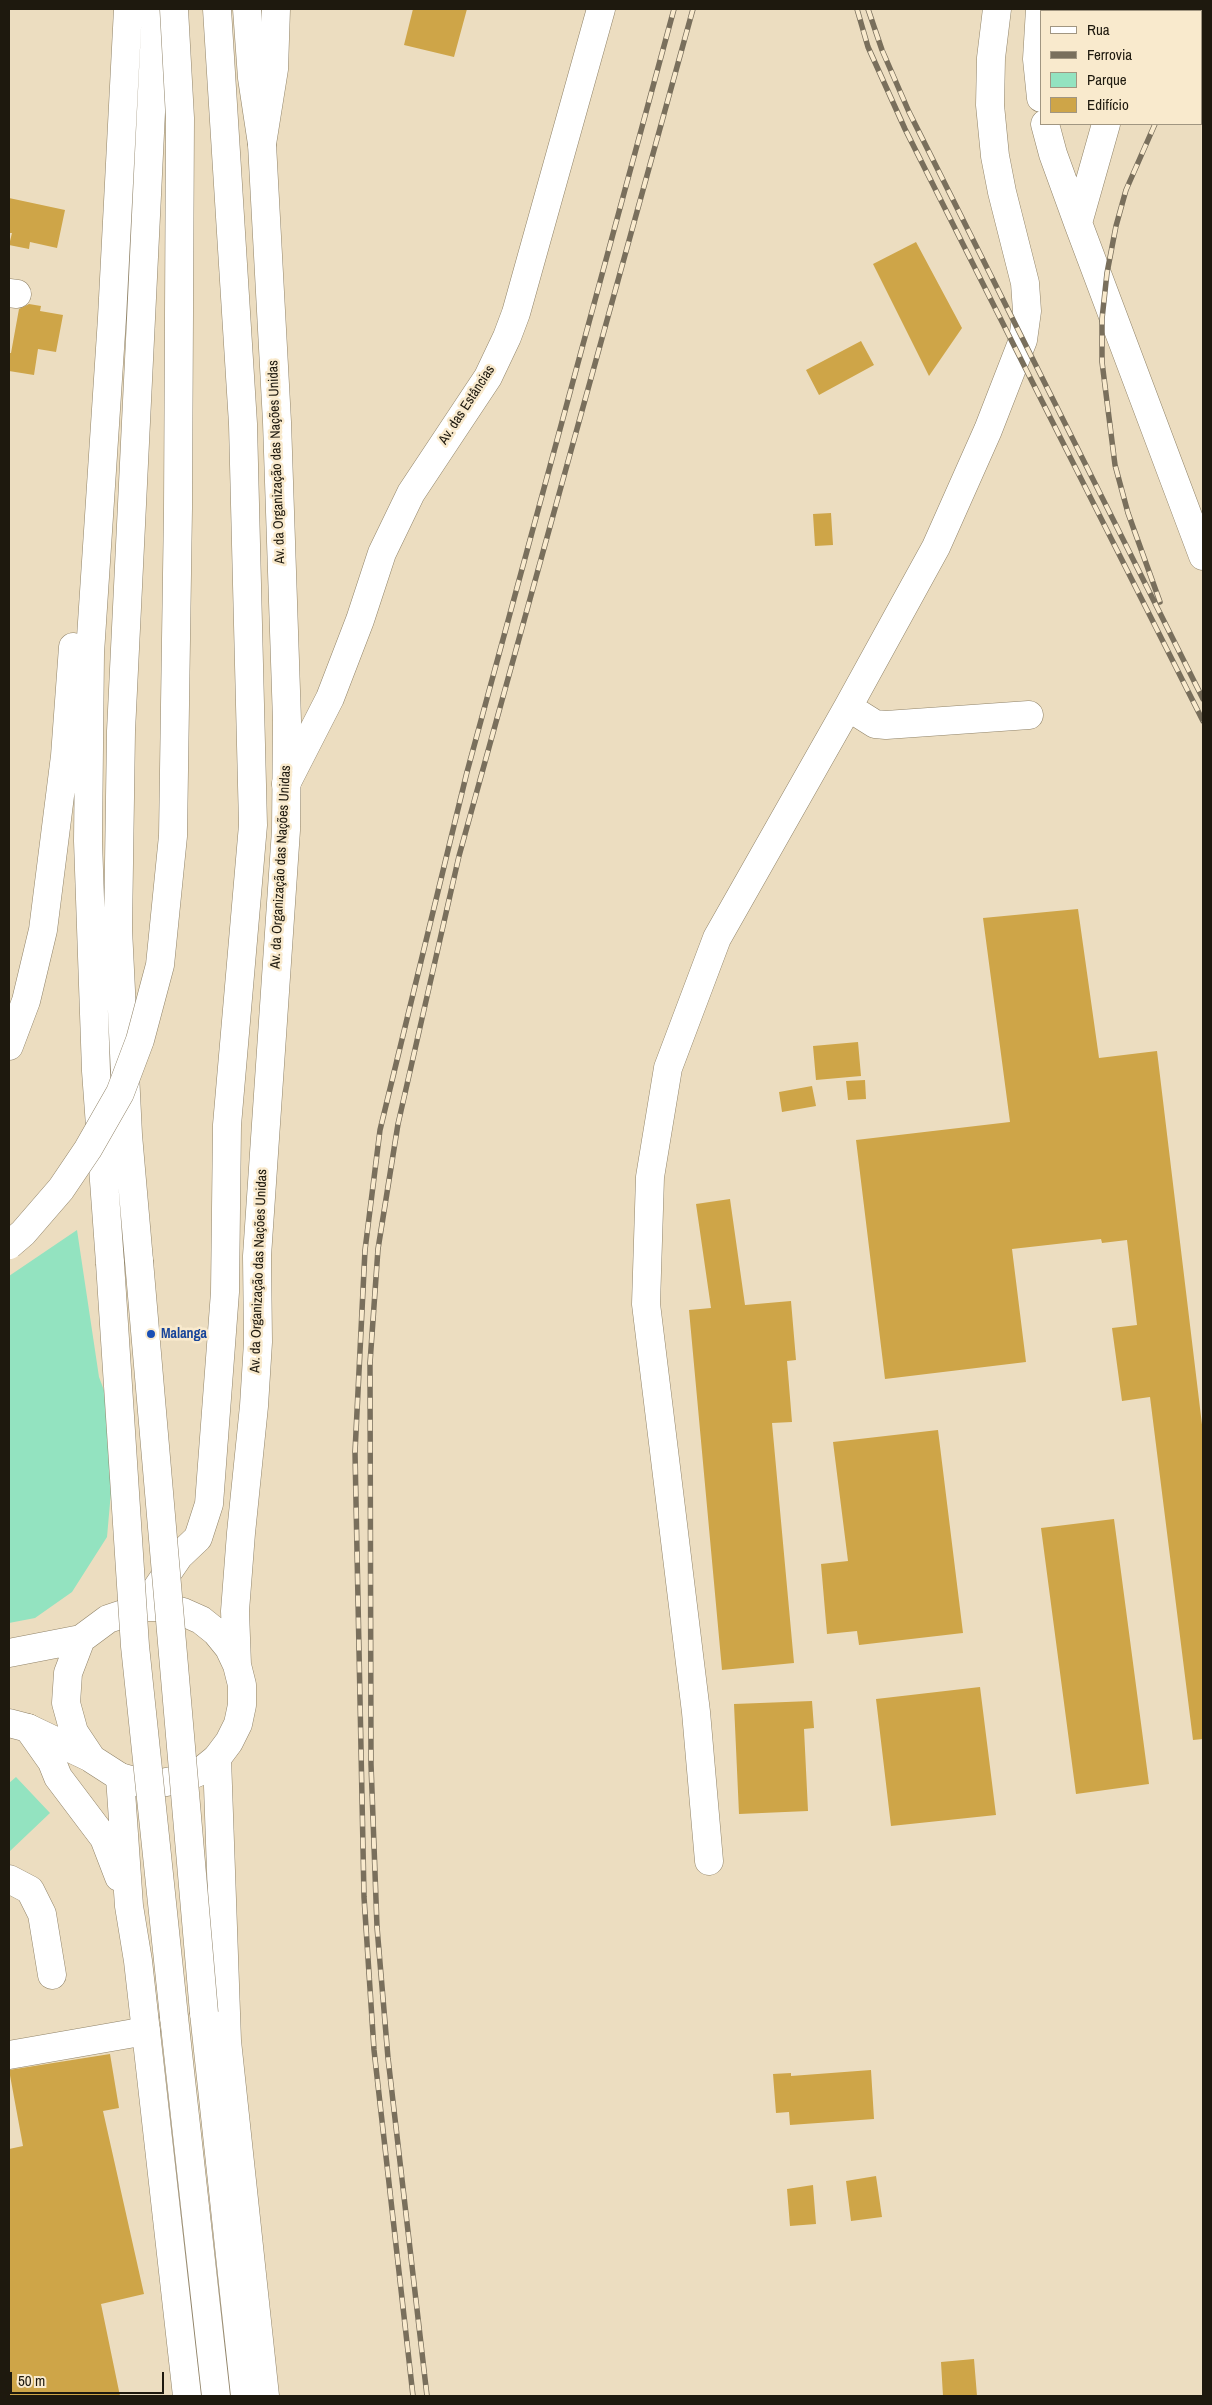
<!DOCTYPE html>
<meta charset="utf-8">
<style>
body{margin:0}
#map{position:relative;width:1212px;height:2405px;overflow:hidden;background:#ecddc0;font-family:"Archivo Narrow",sans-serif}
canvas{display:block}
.frame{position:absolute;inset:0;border:10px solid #1e190e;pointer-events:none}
.legend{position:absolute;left:1040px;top:10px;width:162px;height:115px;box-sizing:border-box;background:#f9eacd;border:1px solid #a19681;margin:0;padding:6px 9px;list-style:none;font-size:15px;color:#1e190e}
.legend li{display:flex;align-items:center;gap:10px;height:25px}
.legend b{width:25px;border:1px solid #a19681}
.scale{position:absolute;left:10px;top:2372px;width:154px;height:22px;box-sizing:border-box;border:2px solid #1e190e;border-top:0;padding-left:6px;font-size:15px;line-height:18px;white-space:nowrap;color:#1e190e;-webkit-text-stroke:4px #f9eacd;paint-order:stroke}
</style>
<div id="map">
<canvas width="1212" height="2405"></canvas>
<div class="frame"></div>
<ul class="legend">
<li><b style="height:6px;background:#fff"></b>Rua</li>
<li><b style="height:6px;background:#796f5c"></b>Ferrovia</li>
<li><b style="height:14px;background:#93e3c0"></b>Parque</li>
<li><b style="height:14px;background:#cea548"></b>Edifício</li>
</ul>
<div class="scale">50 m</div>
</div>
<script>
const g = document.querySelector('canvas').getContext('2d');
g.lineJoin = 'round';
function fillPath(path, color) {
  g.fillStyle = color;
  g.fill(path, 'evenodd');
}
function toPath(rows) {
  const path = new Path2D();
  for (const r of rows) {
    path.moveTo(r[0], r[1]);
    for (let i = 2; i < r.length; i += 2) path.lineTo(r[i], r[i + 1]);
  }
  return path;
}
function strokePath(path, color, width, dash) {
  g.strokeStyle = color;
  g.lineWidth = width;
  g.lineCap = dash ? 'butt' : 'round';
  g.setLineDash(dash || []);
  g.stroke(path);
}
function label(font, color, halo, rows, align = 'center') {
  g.font = font + ' "Archivo Narrow",sans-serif';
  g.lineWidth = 5;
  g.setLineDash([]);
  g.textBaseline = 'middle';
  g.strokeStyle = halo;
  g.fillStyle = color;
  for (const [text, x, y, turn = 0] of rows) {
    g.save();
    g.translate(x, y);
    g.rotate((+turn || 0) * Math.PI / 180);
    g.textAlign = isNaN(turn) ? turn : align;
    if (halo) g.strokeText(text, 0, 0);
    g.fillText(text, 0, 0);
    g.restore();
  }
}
const green = toPath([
 [77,1230,99,1377,121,1436,113,1469,107,1537,72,1592,35,1618,9,1623,9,1276],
 [16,1777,50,1813,9,1852,9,1783]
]);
const building = toPath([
 [413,9,467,9,454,57,404,45],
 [9,198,65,210,57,248,30,242,29,249,9,245,12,233,9,233],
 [916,242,962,328,929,376,873,264],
 [29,304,41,306,40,311,63,315,56,352,38,349,34,375,9,371,9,353,11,353,19,309],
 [861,341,874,365,819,395,806,370],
 [831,513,833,545,815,546,813,514],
 [1078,909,1099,1058,1157,1051,1203,1433,1203,1739,1193,1740,1150,1397,1122,1401,1112,1328,1137,1325,1127,1240,1102,1243,1101,1239,1012,1249,1026,1362,885,1379,856,1140,1010,1122,983,918],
 [858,1042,861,1076,816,1080,813,1046],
 [865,1080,866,1099,848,1100,846,1081],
 [812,1086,816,1106,782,1112,779,1092],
 [730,1199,745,1305,791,1301,796,1360,787,1361,792,1422,772,1423,794,1663,722,1670,689,1310,711,1308,696,1204],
 [938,1430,963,1633,859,1645,857,1631,827,1634,821,1564,848,1561,833,1442],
 [1114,1519,1149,1784,1076,1794,1041,1528],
 [980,1687,996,1815,891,1826,876,1699],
 [812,1701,814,1728,804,1729,808,1811,739,1814,734,1704],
 [110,2054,119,2108,103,2111,144,2294,101,2304,120,2396,9,2396,9,2149,23,2146,9,2070],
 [871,2070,874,2119,790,2125,789,2112,776,2113,773,2074,791,2073,791,2076],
 [876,2176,882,2217,851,2221,846,2181],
 [813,2185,816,2224,790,2226,787,2189],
 [974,2359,977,2396,943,2396,941,2362]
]);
const minor = toPath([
 [1040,9,1037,59,1041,98],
 [1138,11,1138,9],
 [1045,124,1053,154,1078,223,1203,556],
 [1078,223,1106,124],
 [9,293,17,294],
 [848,707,875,724,886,725,1029,715],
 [286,784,330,698,360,620,382,553,411,493,488,377,507,337,516,313,601,9],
 [709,1861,696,1712,646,1304,650,1177,668,1068,717,938,848,707,936,547,988,430,1023,340,1027,311,1025,283,1002,192,995,156,990,105,991,58,997,9],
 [9,1879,30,1890,42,1914,52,1975],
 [9,2055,146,2031]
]);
const major = toPath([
 [144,1607,179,1556,198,1538,209,1504,225,1292,227,1125,253,825,243,424,217,9],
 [144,1607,164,1607,183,1612,201,1620,216,1632,229,1648,237,1665,242,1685,242,1705,238,1724,229,1742,217,1758,201,1771,182,1779,161,1783,141,1783,120,1777,92,1759,74,1732,66,1703,68,1673,81,1639,108,1619,144,1607],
 [9,1653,81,1639],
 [237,1665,235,1611,241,1533,254,1406,258,1342,257,1256,286,830,287,721,277,422,262,144,252,78,247,9],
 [9,1723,28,1728,91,1758]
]);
const highway = toPath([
 [262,144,274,69,276,9],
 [9,1046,26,1001,43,930,65,756,73,647],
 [139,1261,128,1135,118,929,121,731,156,9],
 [110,1263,96,1071,88,841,90,653,112,318,128,9],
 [28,1728,52,1762,58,1777,104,1838,119,1877],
 [217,1758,227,2041,265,2396],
 [120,1777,129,1906,138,1961,187,2396],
 [204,2013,245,2396],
 [174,2017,216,2396]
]);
const rail = toPath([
 [857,9,868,47,905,129,1203,721],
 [868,9,882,50,909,112,1203,699],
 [1201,41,1203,38],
 [1155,124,1126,190,1116,226,1107,273,1102,319,1102,362,1115,465,1128,513,1160,602],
 [413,2396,374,2050,364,1897,355,1452,365,1250,380,1130,467,772,674,9],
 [427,2396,388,2058,377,1927,371,1764,370,1363,378,1249,398,1124,459,856,693,9]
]);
const highwayBridge = toPath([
 [9,1245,23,1233,61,1189,88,1149,120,1093,140,1040,160,965,173,836,178,508,180,118,174,9],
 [139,1261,204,2013],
 [110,1263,135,1646,174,2017]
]);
const markers = [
 [151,1334,5,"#1a4fb4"]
];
const streetNames = [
 ["Av. das Estâncias",467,405,-57],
 ["Av. da Organização das Nações Unidas",277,462,-92],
 ["Av. da Organização das Nações Unidas",281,867,-87],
 ["Av. da Organização das Nações Unidas",259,1271,-88]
];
const transitNames = [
 ["Malanga",161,1334]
];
fillPath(green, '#93e3c0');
fillPath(building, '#cea548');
strokePath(minor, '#908368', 29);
strokePath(major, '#908368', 29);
strokePath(highway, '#908368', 29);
strokePath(minor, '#fff', 28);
strokePath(major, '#fff', 28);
strokePath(highway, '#fff', 28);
strokePath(rail, '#796f5c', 5.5);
strokePath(rail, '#f9eacd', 4, [11]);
strokePath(highwayBridge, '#908368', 29, []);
strokePath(highwayBridge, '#fff', 28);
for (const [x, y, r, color] of markers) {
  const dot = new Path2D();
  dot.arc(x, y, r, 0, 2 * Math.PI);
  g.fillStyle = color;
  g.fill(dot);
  strokePath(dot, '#f9eacd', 2);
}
label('14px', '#1e190e', '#f9eacd', streetNames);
label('bold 14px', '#164399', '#f9eacd', transitNames, 'left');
</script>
